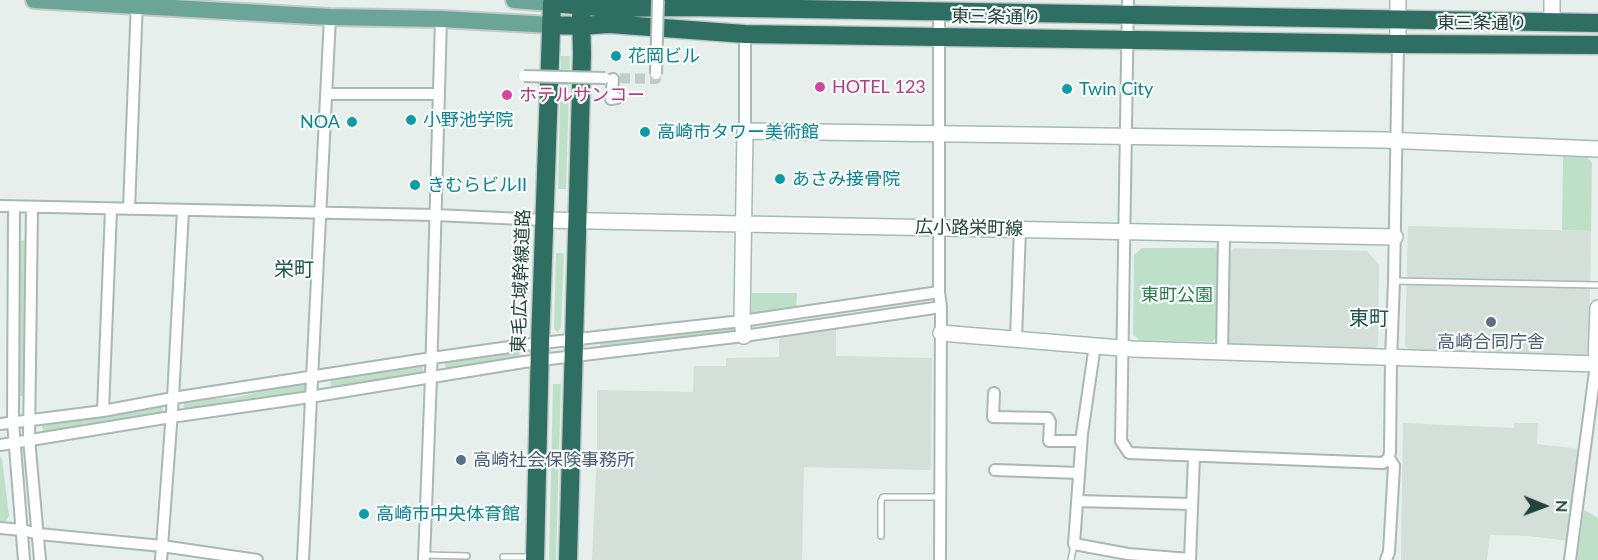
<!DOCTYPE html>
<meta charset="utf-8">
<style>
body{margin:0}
#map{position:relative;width:1598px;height:560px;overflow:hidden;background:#e6efeb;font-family:Lato,sans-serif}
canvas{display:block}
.north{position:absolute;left:1514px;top:476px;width:60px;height:60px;-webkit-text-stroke:4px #f7fbf9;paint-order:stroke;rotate:91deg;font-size:16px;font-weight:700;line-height:24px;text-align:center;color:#24423a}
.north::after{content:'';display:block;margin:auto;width:21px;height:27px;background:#24423a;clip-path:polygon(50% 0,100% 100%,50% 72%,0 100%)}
</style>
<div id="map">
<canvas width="1598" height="560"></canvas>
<div class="north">N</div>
</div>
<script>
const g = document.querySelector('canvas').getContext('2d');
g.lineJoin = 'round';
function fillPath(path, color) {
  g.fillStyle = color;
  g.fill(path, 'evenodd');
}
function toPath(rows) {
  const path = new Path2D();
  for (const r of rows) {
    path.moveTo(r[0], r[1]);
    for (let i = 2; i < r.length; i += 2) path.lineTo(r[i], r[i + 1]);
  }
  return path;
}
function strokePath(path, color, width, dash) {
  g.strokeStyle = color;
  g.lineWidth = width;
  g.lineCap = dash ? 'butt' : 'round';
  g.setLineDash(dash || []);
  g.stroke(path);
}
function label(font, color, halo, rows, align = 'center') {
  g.font = font + ' Lato,"Noto Sans JP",sans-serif';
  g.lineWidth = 4.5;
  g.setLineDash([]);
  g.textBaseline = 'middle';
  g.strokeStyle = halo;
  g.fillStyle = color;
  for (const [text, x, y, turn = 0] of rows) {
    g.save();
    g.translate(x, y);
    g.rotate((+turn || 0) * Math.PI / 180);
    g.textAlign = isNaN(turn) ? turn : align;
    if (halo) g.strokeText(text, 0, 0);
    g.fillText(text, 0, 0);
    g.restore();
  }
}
const built = toPath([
 [1408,226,1591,231,1589,350,1583,357,1408,349,1405,345],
 [1235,248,1367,251,1379,265,1378,345,1373,350,1232,346,1226,338,1227,254],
 [836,327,836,356,932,358,931,470,804,467,802,560,592,560,597,451,597,390,693,392,694,366,726,366,726,358,779,357,779,335],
 [1403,423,1514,428,1514,423,1538,423,1537,444,1580,449,1569,541,1529,536,1490,535,1487,560,1401,560]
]);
const green = toPath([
 [561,56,570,56,566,189,558,189],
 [1563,156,1587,157,1592,163,1591,231,1562,230],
 [29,240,26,396,18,396,18,241],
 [1142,248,1215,248,1221,253,1219,336,1212,342,1140,340,1133,335,1134,255],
 [556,253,564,253,561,327,558,332,555,330,554,327],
 [752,293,797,293,796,310,751,316],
 [734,325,735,331,600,349,600,342],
 [517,350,519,351,520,358,450,372,446,369,445,363,448,360],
 [422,363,423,374,331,388,330,377],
 [305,381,305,392,184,411,183,400,233,398],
 [553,384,561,384,556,560,549,560],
 [163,404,163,414,43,433,42,424],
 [0,456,2,459,9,516,6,521,0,522],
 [1584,510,1598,518,1598,560,1577,560]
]);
const streetTunnel = toPath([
 [605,78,656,79,656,74]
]);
const lane = toPath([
 [1394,281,1598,285],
 [881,536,881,501,883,497,940,497],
 [424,555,467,556],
 [503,557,531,557],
 [1071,560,1074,544]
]);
const street = toPath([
 [1128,0,1121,441,1129,453,1383,463,1389,458],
 [939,12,939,292,941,307,940,560],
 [613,79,611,99,617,98],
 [326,94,439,94],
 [745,131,745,34],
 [0,206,436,215,544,220],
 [14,207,13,422,24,560],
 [32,207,29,439,40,560],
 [129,209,137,0],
 [1016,338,1020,229],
 [1095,345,1082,434,1074,544,1128,554,1190,559],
 [1222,353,1224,234],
 [994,393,993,417,1048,418,1050,422,1049,441,1081,441],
 [103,411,111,209],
 [0,424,103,411,173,398,432,358,524,345,742,321,939,292],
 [0,445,171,417,310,397,524,362,744,336,941,307],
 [995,470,1079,473],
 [1077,501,1192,504],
 [0,528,22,530,39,534,162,546,257,560],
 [161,560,173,398,183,210],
 [303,560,330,17],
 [424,560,431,377,441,19],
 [1190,560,1194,456],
 [1386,560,1389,552,1394,466,1389,458,1390,452,1391,359,1394,281,1398,44],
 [1570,560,1596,364]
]);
const secondary = toPath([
 [1552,22,1552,0],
 [1398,44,1398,0],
 [544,220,1395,237],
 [941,333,1132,349,1598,364],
 [744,336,742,321,745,131,1384,140,1598,149],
 [1596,364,1598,308]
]);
const primary = toPath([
 [34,0,330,17,441,19,551,25],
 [514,0,552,3]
]);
const highway = toPath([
 [551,25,581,26,609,24,745,34,1398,44,1598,45],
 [535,560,540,344,552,3,609,8,687,7,1598,23],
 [568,560,582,53,581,16]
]);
const streetBridge = toPath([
 [656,74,658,0],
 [524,76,605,78]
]);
const markers = [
 [616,56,6,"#0f9aa8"],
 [820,87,6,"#d1479c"],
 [1067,89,6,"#0f9aa8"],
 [507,95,6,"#d1479c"],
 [411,120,6,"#0f9aa8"],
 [352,122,6,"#0f9aa8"],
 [645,132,6,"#0f9aa8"],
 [780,179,6,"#0f9aa8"],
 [415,185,6,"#0f9aa8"],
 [1491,322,6,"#5c6f8a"],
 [461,460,6,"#5c6f8a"],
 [364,514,6,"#0f9aa8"]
];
const streetNames = [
 ["東三条通り",996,17,1],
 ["東三条通り",1482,23],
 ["広小路栄町線",969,228,1],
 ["東毛広域幹線道路",521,281,-88]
];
const cultureNames = [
 ["花岡ビル",628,56],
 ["Twin City",1079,89],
 ["小野池学院",423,120],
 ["NOA",340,122,"right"],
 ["高崎市タワー美術館",657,132],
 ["あさみ接骨院",792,179],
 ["きむらビルII",427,185],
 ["高崎市中央体育館",376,514]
];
const hotelNames = [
 ["HOTEL 123",832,87],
 ["ホテルサンコー",519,95]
];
const parkNames = [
 ["東町公園",1177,295]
];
const serviceNames = [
 ["高崎合同庁舎",1491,342],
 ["高崎社会保険事務所",473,460,"left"]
];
const neighbourhoodNames = [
 ["栄町",294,270],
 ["東町",1369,319]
];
fillPath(built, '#d4dfda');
fillPath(green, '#bfe0c8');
strokePath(streetTunnel, '#bfccc8', 10, [10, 5]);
strokePath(lane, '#a8b8b2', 8);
strokePath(street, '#a8b8b2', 14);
strokePath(secondary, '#a4bbb3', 18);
strokePath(primary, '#c2cac8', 20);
strokePath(highway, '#c2cac8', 21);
strokePath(lane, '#fff', 5);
strokePath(street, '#fff', 10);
strokePath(secondary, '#fff', 15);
strokePath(primary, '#6aa596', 16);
strokePath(highway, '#2f6f62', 18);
strokePath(streetBridge, '#a8b8b2', 14, []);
strokePath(streetBridge, '#fff', 10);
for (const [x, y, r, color] of markers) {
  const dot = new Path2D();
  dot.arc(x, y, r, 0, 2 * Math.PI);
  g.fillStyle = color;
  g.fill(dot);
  strokePath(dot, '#f7fbf9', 2);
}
label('18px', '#24423a', '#f7fbf9', streetNames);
label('18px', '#0d838f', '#f7fbf9', cultureNames, 'left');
label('18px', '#b23c85', '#f7fbf9', hotelNames, 'left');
label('18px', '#2d7a4b', '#f7fbf9', parkNames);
label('18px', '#4e5e75', '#f7fbf9', serviceNames);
label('20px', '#1f5548', '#f7fbf9', neighbourhoodNames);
</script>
